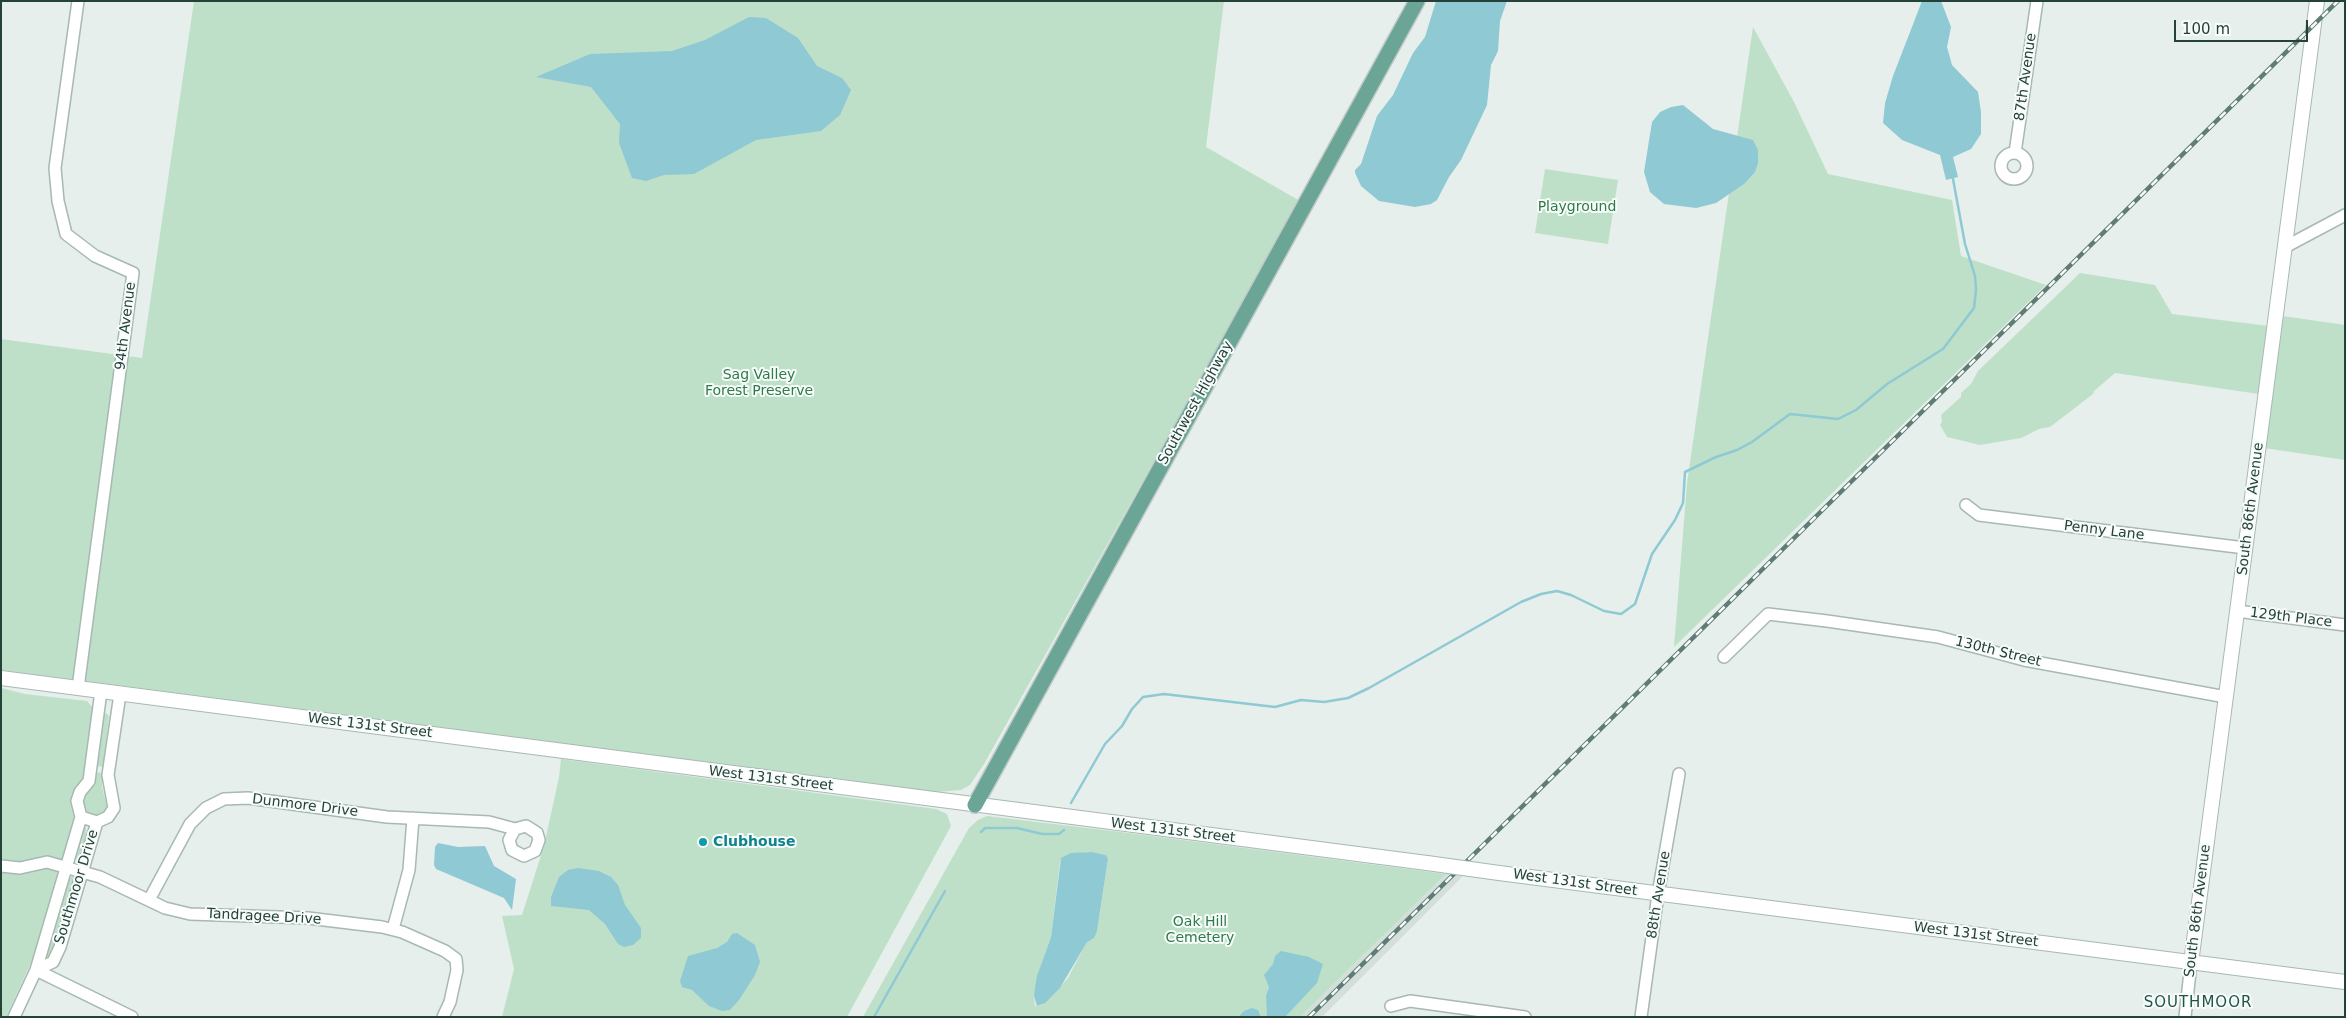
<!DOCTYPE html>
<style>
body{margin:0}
#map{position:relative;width:2346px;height:1018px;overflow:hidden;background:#e6efeb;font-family:"DejaVu Sans",sans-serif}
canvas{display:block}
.frame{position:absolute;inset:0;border:2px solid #24423a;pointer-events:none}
.scale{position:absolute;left:2174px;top:20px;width:134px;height:22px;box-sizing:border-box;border:2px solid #24423a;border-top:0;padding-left:6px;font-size:15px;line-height:18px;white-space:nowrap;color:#24423a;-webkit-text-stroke:4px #f7fbf9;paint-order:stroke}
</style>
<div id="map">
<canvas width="2346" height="1018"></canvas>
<div class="frame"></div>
<div class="scale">100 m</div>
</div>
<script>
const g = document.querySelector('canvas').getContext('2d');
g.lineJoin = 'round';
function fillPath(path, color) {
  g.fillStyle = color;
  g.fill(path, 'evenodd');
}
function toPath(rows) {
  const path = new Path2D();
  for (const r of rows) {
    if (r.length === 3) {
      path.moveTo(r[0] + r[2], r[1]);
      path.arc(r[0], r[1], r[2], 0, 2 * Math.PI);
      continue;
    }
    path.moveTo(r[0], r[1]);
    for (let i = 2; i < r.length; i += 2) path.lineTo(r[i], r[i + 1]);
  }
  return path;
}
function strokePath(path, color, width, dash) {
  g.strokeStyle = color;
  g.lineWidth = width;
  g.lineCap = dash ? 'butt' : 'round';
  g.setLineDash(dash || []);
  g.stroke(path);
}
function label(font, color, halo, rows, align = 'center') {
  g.font = font + ' "DejaVu Sans",sans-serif';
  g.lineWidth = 4;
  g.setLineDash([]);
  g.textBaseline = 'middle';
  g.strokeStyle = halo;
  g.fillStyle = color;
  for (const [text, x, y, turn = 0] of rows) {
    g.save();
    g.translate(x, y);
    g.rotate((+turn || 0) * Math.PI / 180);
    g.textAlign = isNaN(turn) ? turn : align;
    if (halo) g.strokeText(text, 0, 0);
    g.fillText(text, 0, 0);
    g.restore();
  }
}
const built = toPath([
 [1446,874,1463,876,1322,1017,1300,1017]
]);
const green = toPath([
 [194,1,1224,1,1206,147,1300,201,984,764,970,785,961,790,938,792,1,670,1,339,142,358],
 [1753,27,1794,102,1828,174,1952,200,1961,256,2046,285,1674,647,1687,483],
 [1545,169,1618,180,1608,244,1535,233],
 [2080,273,2155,285,2172,314,2269,326,2259,394,2115,373,2094,391,2093,394,2050,427,2039,429,2021,438,1980,445,1947,437,1940,425,1942,422,1941,415,1961,397,1961,393,1971,384,1978,371],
 [2283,316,2345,325,2345,460,2264,448],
 [1,688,25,694,87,701,93,708,83,780,72,794,70,802,75,822,34,956,6,1017,1,1017],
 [106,713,109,716,103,767,96,766,104,714],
 [561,759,936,809,947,814,951,826,847,1017,502,1017,514,969,502,916,522,915,544,846,559,777],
 [95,772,102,773,102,787,107,806,104,812,94,816,84,811,82,804,83,797],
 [987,816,1121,832,1446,874,1300,1017,863,1017,969,828,978,820],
 [1092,852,1106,855,1108,859,1097,931,1087,941,1068,978,1054,994,1041,1005,1035,1006,1034,996,1041,965,1051,937,1060,861,1080,853],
 [86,827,87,838,80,863,77,863,75,852,83,828],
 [77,876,58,941,48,958,45,955,67,883,71,877]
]);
const water = toPath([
 [1436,1,1507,1,1500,21,1498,51,1491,65,1487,105,1461,160,1449,177,1437,200,1431,204,1415,207,1379,201,1361,186,1355,173,1355,170,1361,164,1377,116,1393,95,1413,53,1425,37],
 [1922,1,1941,1,1951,27,1947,47,1952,65,1978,92,1981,112,1981,134,1971,149,1953,157,1958,177,1946,180,1940,155,1902,140,1883,123,1885,103,1893,76],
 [749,17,766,18,798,38,817,66,842,78,851,90,840,115,821,131,756,140,694,174,664,175,646,181,632,178,619,143,620,124,591,87,536,77,590,54,672,51,705,40],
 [1683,105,1713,129,1753,140,1758,150,1758,163,1755,172,1744,184,1716,203,1696,208,1664,204,1650,192,1644,172,1652,122,1660,112,1671,107],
 [438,843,458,847,485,846,494,866,516,879,512,910,504,898,436,869,434,865,435,847],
 [1092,852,1106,855,1108,859,1097,931,1094,938,1087,942,1060,988,1045,1003,1037,1006,1034,996,1035,988,1037,976,1051,937,1061,858,1071,853],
 [578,868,599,871,611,877,618,885,625,905,641,928,641,938,633,945,624,947,618,944,605,924,589,910,551,906,551,897,559,877,568,870],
 [737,933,755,945,760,962,755,975,739,1000,730,1010,722,1011,709,1006,692,990,682,987,680,981,688,956,717,948,727,942,732,934],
 [1281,951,1309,957,1323,964,1317,983,1285,1017,1267,1017,1266,996,1269,987,1264,975,1273,964,1275,956],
 [1252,1008,1258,1010,1261,1017,1238,1017,1244,1011]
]);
const stream = toPath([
 [1071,803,1105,744,1122,726,1132,709,1143,697,1164,694,1275,707,1301,700,1324,702,1348,698,1369,688,1521,602,1541,594,1557,591,1571,595,1604,611,1621,614,1635,604,1652,554,1675,520,1683,503,1685,472,1716,457,1737,450,1752,442,1790,414,1838,419,1856,410,1887,384,1943,349,1974,308,1976,290,1975,276,1965,244,1953,179],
 [981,832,985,828,1017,828,1042,834,1059,834,1064,830],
 [874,1017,945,891]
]);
const minor = toPath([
 [78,1,55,168,58,201,66,234,95,256,133,273,78,688],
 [2014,166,13],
 [2015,153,2037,1],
 [2285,247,2345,215],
 [1966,505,1979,515,2245,548],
 [2237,611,2345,625],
 [1724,657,1768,614,1827,621,1938,637,2024,660,2226,697],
 [101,691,89,781,80,792,77,801,81,817,97,822,108,817,114,808,108,775,120,694],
 [1,866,20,868,47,862,100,877,165,908,190,914,308,918,382,927,402,932,445,951,456,959,457,970,450,1002,443,1017],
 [149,900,190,824,206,808,224,799,248,798,387,817,489,822,515,829,526,826,537,833,539,840,535,851,524,856,512,850,509,840,515,829],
 [393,929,409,870,413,818],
 [36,970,53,962,60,947,97,822],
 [36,970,132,1017],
 [1391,1006,1410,1001,1525,1017],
 [14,1017,36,970,81,817],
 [1641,1017,1658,894,1679,774],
 [2185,1017,2191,963]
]);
const tertiary = toPath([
 [1,678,1427,863],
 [1499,873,2345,982],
 [2191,963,2317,1]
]);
const primary = toPath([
 [975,805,1417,1]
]);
const rail = toPath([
 [1309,1017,2338,1]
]);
const tertiaryBridge = toPath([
 [1427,863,1499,873]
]);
const markers = [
 [703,842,5,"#0f9aa8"]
];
const streetNames = [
 ["87th Avenue",2026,77,-82],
 ["94th Avenue",126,326,-83],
 ["Southwest Highway",1196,403,-61],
 ["South 86th Avenue",2251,509,-83],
 ["Penny Lane",2104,531,7],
 ["129th Place",2291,618,7],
 ["130th Street",1998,652,14],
 ["West 131st Street",370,726,7],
 ["West 131st Street",771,779,7],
 ["Dunmore Drive",305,806,7],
 ["West 131st Street",1173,831,7],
 ["West 131st Street",1575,883,8],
 ["Southmoor Drive",77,887,-73],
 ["88th Avenue",1659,895,-81],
 ["South 86th Avenue",2198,911,-83],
 ["Tandragee Drive",264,917,3],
 ["West 131st Street",1976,935,7]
];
const parkNames = [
 ["Playground",1577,207],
 ["Sag Valley",759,375],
 ["Forest Preserve",759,391],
 ["Oak Hill",1200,922],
 ["Cemetery",1200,938]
];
const cultureNames = [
 ["Clubhouse",713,842]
];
const neighbourhoodNames = [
 ["SOUTHMOOR",2198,1003]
];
fillPath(built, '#d4dfda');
fillPath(green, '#bfe0c8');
fillPath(water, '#8ec9d4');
strokePath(stream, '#8ec9d4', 2.5);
strokePath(minor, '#a8b8b2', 14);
strokePath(tertiary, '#a8b8b2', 16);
strokePath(primary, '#c2cac8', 18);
strokePath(minor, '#fff', 11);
strokePath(tertiary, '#fff', 14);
strokePath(primary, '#6aa596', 15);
strokePath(rail, '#5f7d75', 4.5);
strokePath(rail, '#f7fbf9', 2.5, [8]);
strokePath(tertiaryBridge, '#a8b8b2', 16, []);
strokePath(tertiaryBridge, '#fff', 14);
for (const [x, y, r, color] of markers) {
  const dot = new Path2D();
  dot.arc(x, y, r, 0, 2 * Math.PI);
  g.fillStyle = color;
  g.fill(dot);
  strokePath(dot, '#f7fbf9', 2);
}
label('14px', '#24423a', '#f7fbf9', streetNames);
label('14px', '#2d7a4b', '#f7fbf9', parkNames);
label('bold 14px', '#0d838f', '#f7fbf9', cultureNames, 'left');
g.letterSpacing = '1px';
label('15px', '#1f5548', '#f7fbf9', neighbourhoodNames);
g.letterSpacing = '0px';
</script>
